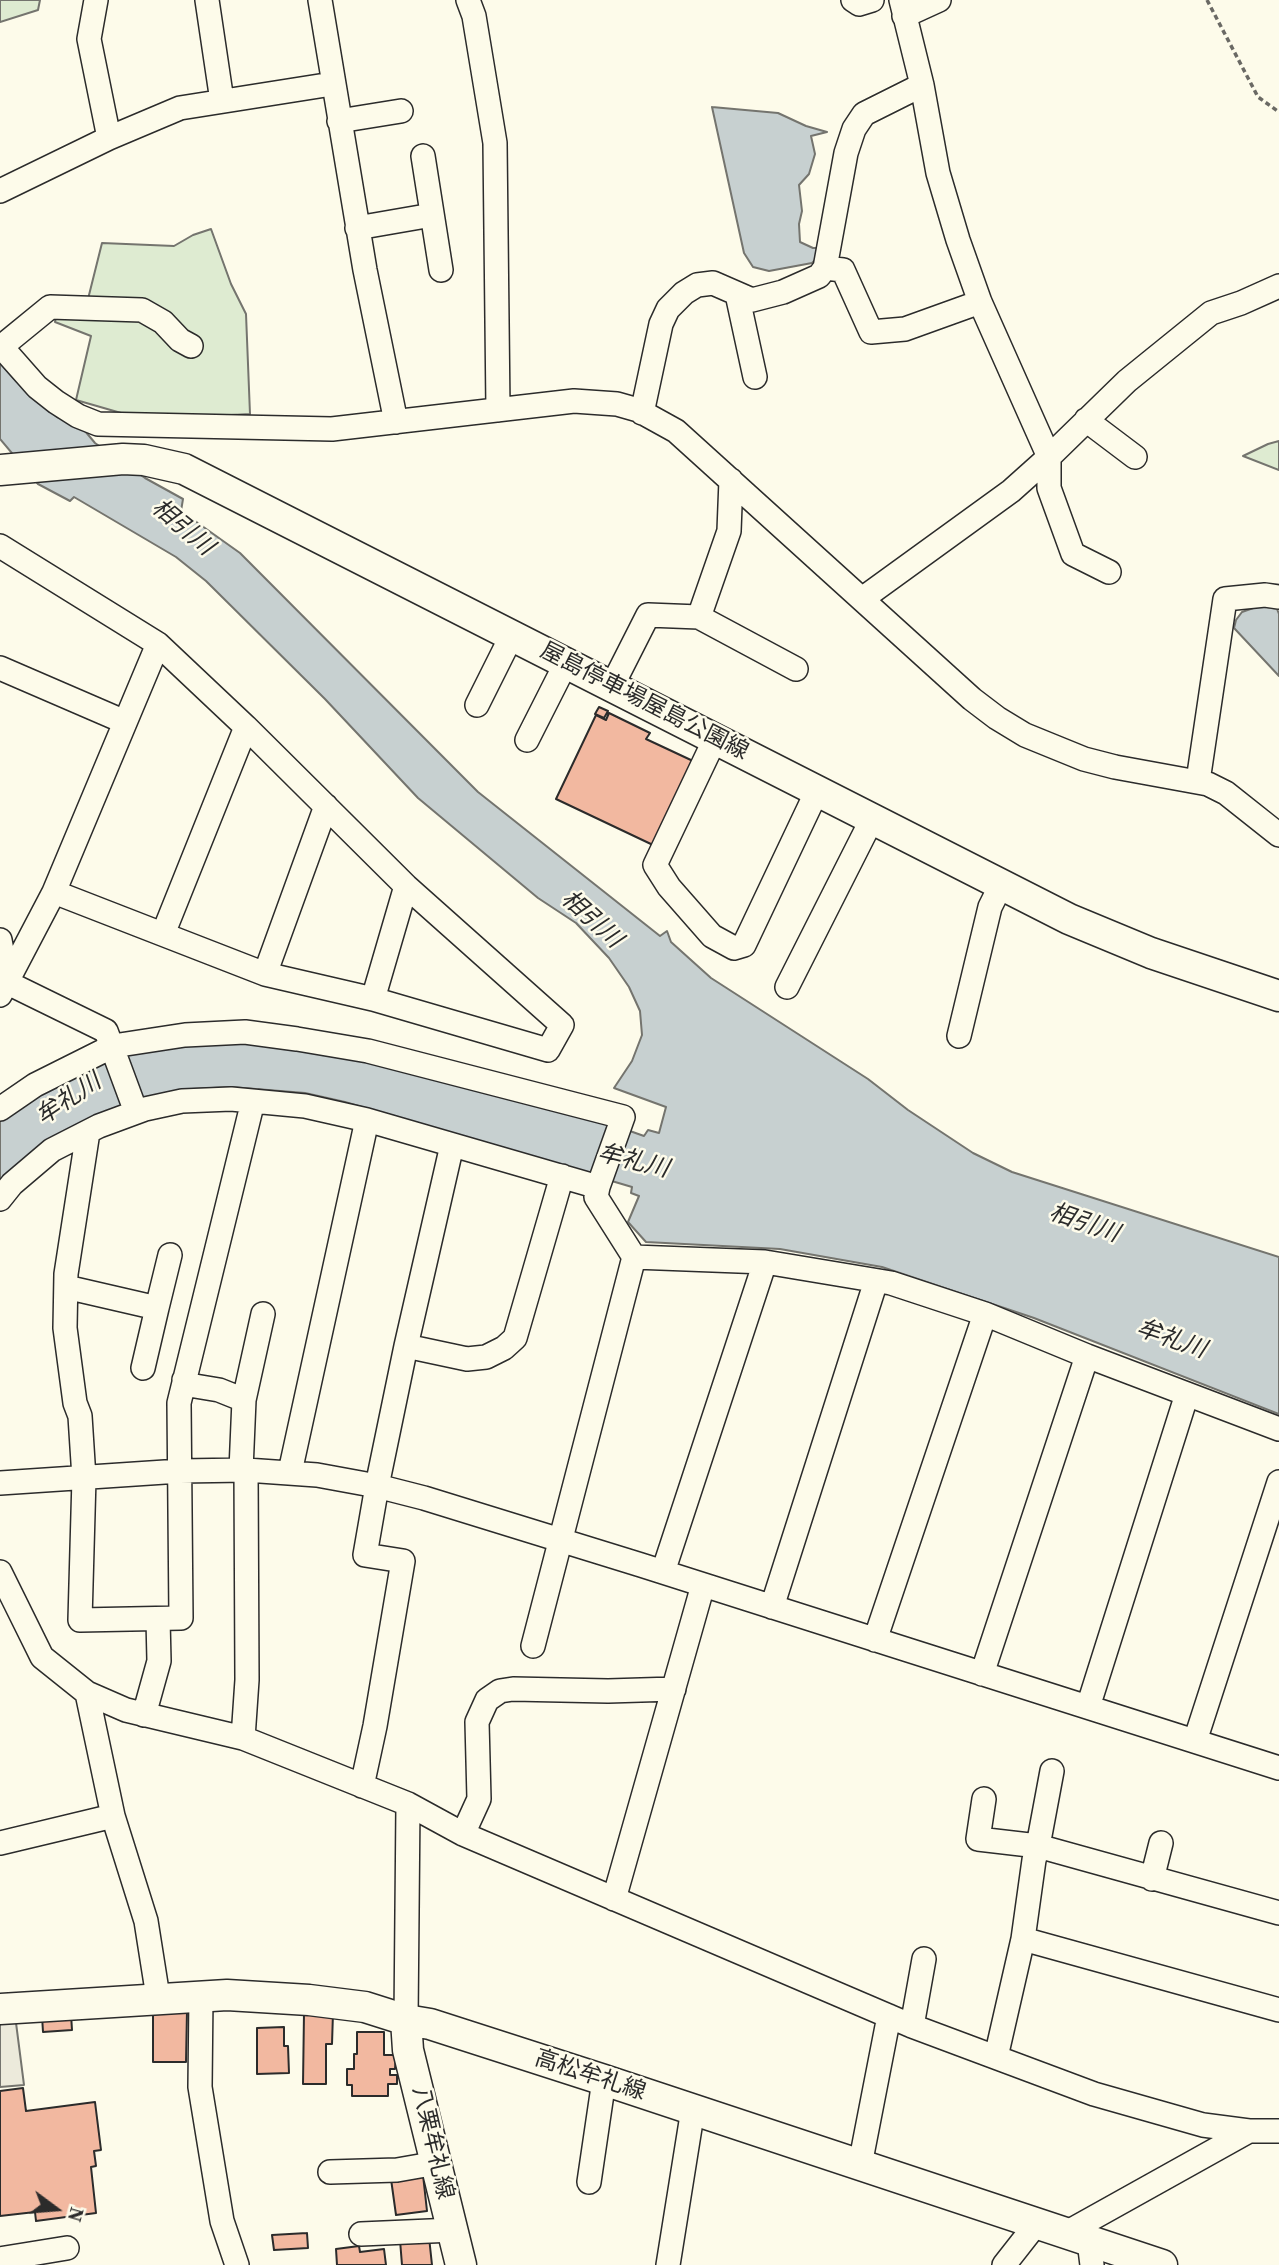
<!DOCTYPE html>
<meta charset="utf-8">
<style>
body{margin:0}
#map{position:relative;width:1279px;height:2265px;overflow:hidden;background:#fdfbea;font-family:"Source Serif 4",serif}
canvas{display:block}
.north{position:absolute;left:21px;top:2174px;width:70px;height:70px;-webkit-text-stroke:5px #fdfbea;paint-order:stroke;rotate:106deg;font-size:19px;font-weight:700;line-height:28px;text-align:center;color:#2b2b2b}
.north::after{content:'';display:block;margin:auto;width:24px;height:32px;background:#2b2b2b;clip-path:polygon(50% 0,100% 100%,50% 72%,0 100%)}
</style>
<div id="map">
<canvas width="1279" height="2265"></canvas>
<div class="north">N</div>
</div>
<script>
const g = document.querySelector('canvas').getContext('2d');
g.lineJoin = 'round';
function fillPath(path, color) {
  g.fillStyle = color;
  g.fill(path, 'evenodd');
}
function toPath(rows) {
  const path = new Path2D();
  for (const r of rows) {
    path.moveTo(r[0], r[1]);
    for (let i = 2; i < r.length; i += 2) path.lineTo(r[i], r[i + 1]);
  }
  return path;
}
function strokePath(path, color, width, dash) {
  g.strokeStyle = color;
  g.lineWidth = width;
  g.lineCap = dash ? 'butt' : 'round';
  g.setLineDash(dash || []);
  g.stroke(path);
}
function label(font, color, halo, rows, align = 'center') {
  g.font = font + ' "Source Serif 4","Noto Sans JP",serif';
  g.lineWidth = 5;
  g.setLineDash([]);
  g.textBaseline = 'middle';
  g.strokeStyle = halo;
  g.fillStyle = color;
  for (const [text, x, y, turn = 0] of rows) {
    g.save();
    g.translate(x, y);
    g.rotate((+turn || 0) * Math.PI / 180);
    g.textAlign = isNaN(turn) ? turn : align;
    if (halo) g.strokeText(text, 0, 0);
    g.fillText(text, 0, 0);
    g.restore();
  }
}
const green = toPath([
 [0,0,40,0,38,10,0,22,0,0],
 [211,229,231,284,246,314,250,414,176,418,128,415,76,400,91,336,55,322,59,299,88,299,102,243,174,246,193,235,211,229],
 [1279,441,1279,470,1243,456,1268,444,1279,441]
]);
const parking = toPath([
 [15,2015,24,2085,0,2087,0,2017,15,2015]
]);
const water = toPath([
 [712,107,778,113,806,126,827,132,811,136,815,154,809,174,799,185,802,211,799,224,800,242,813,248,820,248,817,258,812,263,769,271,753,267,744,253,712,107],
 [0,363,16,381,57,417,80,425,95,443,145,478,183,499,181,511,240,553,478,792,660,936,667,931,671,942,711,978,868,1079,908,1110,973,1153,1012,1172,1279,1257,1279,1414,1034,1318,882,1267,780,1249,646,1242,628,1222,639,1196,631,1193,632,1187,345,1102,305,1093,231,1087,192,1089,0,1188,0,1120,42,1089,110,1059,190,1041,309,1046,613,1125,644,1136,648,1130,659,1133,666,1107,614,1088,632,1061,642,1035,640,1011,629,987,609,958,576,923,538,898,418,798,325,699,206,581,176,557,74,497,70,501,38,484,0,439,0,363],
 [1259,606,1277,609,1279,614,1279,676,1234,628,1236,620,1242,612,1259,606]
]);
const building = toPath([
 [599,707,608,711,604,718,595,714,599,707],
 [609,713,650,733,646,739,693,761,653,845,556,799,596,715,606,720,609,713],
 [153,2011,187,2011,186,2062,153,2062,153,2011],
 [304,2013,333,2013,332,2044,326,2044,326,2084,303,2084,304,2013],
 [71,2014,72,2030,43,2032,42,2016,71,2014],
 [284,2027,284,2046,288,2046,289,2073,257,2074,257,2028,284,2027],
 [357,2032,384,2032,384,2055,396,2055,395,2069,390,2069,390,2075,397,2075,397,2084,388,2084,388,2096,352,2096,352,2085,347,2085,347,2069,354,2069,354,2054,357,2054,357,2032],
 [23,2088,26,2111,95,2102,101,2150,94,2151,96,2166,91,2167,96,2213,36,2221,35,2212,0,2216,0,2091,23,2088],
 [423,2175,427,2211,396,2215,391,2179,423,2175],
 [307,2233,308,2248,274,2250,272,2235,307,2233],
 [429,2237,432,2265,402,2265,400,2240,429,2237],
 [359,2246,360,2252,384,2249,386,2265,337,2265,336,2249,359,2246]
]);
const path = toPath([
 [1207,0,1258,97,1279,112]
]);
const minor = toPath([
 [207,0,222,101],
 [320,0,365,270,396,422],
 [468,0,474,16,495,143,498,410],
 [853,0,859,4,872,0],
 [901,0,922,85,938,173,958,240,980,302,1049,457,1049,488,1073,554,1109,572],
 [904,16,939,0],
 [339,121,401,111],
 [109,138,180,108,332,84],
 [423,156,441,270],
 [0,191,109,138,89,39,96,0],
 [357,228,432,215],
 [825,268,843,270,871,332,905,329,980,302],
 [737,294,755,377],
 [0,345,37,387,56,402,78,416,98,424,332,429,574,401,617,404,638,410,676,431,972,699,997,718,1025,735,1084,759,1115,767,1208,784,1226,793,1279,835],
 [1,347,50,307,142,310,163,322,180,340,191,346],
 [642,413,661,324,668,309,684,293,697,285,713,283,752,300,783,292,819,276,825,268,846,153,854,129,864,114,922,85],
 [1086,420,1135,457],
 [0,546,158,644,246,727,406,886,562,1025,548,1050,373,999,265,974,54,892,0,995],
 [862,599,1011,491,1049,457,1127,381,1211,313,1241,303,1279,286],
 [699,617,796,669],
 [0,668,125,722],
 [612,686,648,615,699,617,729,531,731,480],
 [477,705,512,635],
 [715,739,655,865,669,887,712,936,734,948,744,945,817,791],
 [527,740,566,663],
 [1198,781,1225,599,1265,595,1279,597],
 [54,892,158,644],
 [163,934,246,727],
 [0,940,8,983,106,1031,136,1112],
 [265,974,326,806],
 [787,987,872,819],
 [373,999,406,886],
 [959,1036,990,907,1001,885],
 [0,1109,35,1085,113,1046,185,1035,245,1032,297,1039,368,1051,623,1117,598,1187],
 [88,1132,66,1274,65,1328,75,1403,80,1416,84,1478,80,1620,181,1618,179,1403,253,1101],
 [0,1199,12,1184,52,1150,99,1126,145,1109,182,1101,231,1099,305,1106,367,1120,598,1187,596,1197,634,1257,765,1262,891,1283,985,1314,1087,1356,1279,1429],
 [66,1287,157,1308,170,1255],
 [406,1346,452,1145],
 [143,1368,157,1308],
 [184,1380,189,1385,219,1390,244,1400],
 [241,1470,244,1400,263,1314],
 [290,1472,367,1120],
 [0,1483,180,1471,246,1470,317,1475,377,1486,424,1498,641,1565,1279,1768],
 [0,1572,42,1657,87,1693,126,1710,243,1738,408,1804,463,1834,912,2026,1094,2094,1203,2125,1249,2131,1279,2131],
 [663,1572,765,1262],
 [772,1607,876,1281],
 [875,1640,985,1314],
 [533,1646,634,1257],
 [982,1674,1087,1356],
 [87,1693,113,1816,146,1921,158,1997],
 [1088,1707,1187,1394],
 [144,1715,159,1661,158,1619],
 [243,1738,247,1680,246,1470],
 [1195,1741,1279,1482],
 [362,1786,375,1726,403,1561,365,1555,377,1486,406,1346,467,1359,486,1357,504,1348,515,1338,562,1176],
 [984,1799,978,1839,1038,1846,1279,1913],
 [463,1834,479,1799,477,1722,487,1700,500,1691,513,1689,608,1691,674,1689],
 [0,1843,113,1816],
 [1152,1879,1161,1843],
 [614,1899,703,1585],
 [1023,1939,1279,2010],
 [201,1996,200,2087,222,2221,237,2265],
 [406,2020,408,1804],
 [912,2026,924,1959],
 [996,2057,1023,1939,1034,1860,1038,1846,1052,1771],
 [860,2165,889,2016],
 [330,2172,397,2170,437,2163],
 [589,2182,604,2080],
 [1066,2233,1249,2131],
 [361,2234,453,2230],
 [1089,2241,1092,2265],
 [0,2259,67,2248],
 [668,2265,693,2109],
 [1004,2265,1037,2223]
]);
const major = toPath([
 [0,470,123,459,144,460,184,469,1069,919,1151,953,1279,996],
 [0,2009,227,1995,309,2000,365,2007,406,2020,430,2024,604,2080,1162,2265],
 [406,2020,408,2050,461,2265]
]);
const streetNames = [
 ["屋島停車場屋島公園線",644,702,27],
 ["高松牟礼線",590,2076,18],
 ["八栗牟礼線",432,2143,77]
];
const waterNames = [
 ["相引川",182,528,40],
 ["相引川",591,920,42],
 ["牟礼川",69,1100,-34],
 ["牟礼川",633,1162,14],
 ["相引川",1084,1224,19],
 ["牟礼川",1171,1340,19]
];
fillPath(green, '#deebd1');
strokePath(green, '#74746e', 2);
fillPath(parking, '#eceadb');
strokePath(parking, '#74746e', 2);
fillPath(water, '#c7d0d0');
strokePath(water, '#74746e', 2);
fillPath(building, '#f2b8a0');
strokePath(building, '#2b2b2b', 2);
strokePath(minor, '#2b2b2b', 26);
strokePath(major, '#2b2b2b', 33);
strokePath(path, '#6a6964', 3.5, [5, 3.5]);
strokePath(minor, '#fdfbea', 23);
strokePath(major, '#fdfbea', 30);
label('23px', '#2b2b2b', '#fdfbea', streetNames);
label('italic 24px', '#2b2b2b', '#fdfbea', waterNames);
</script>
